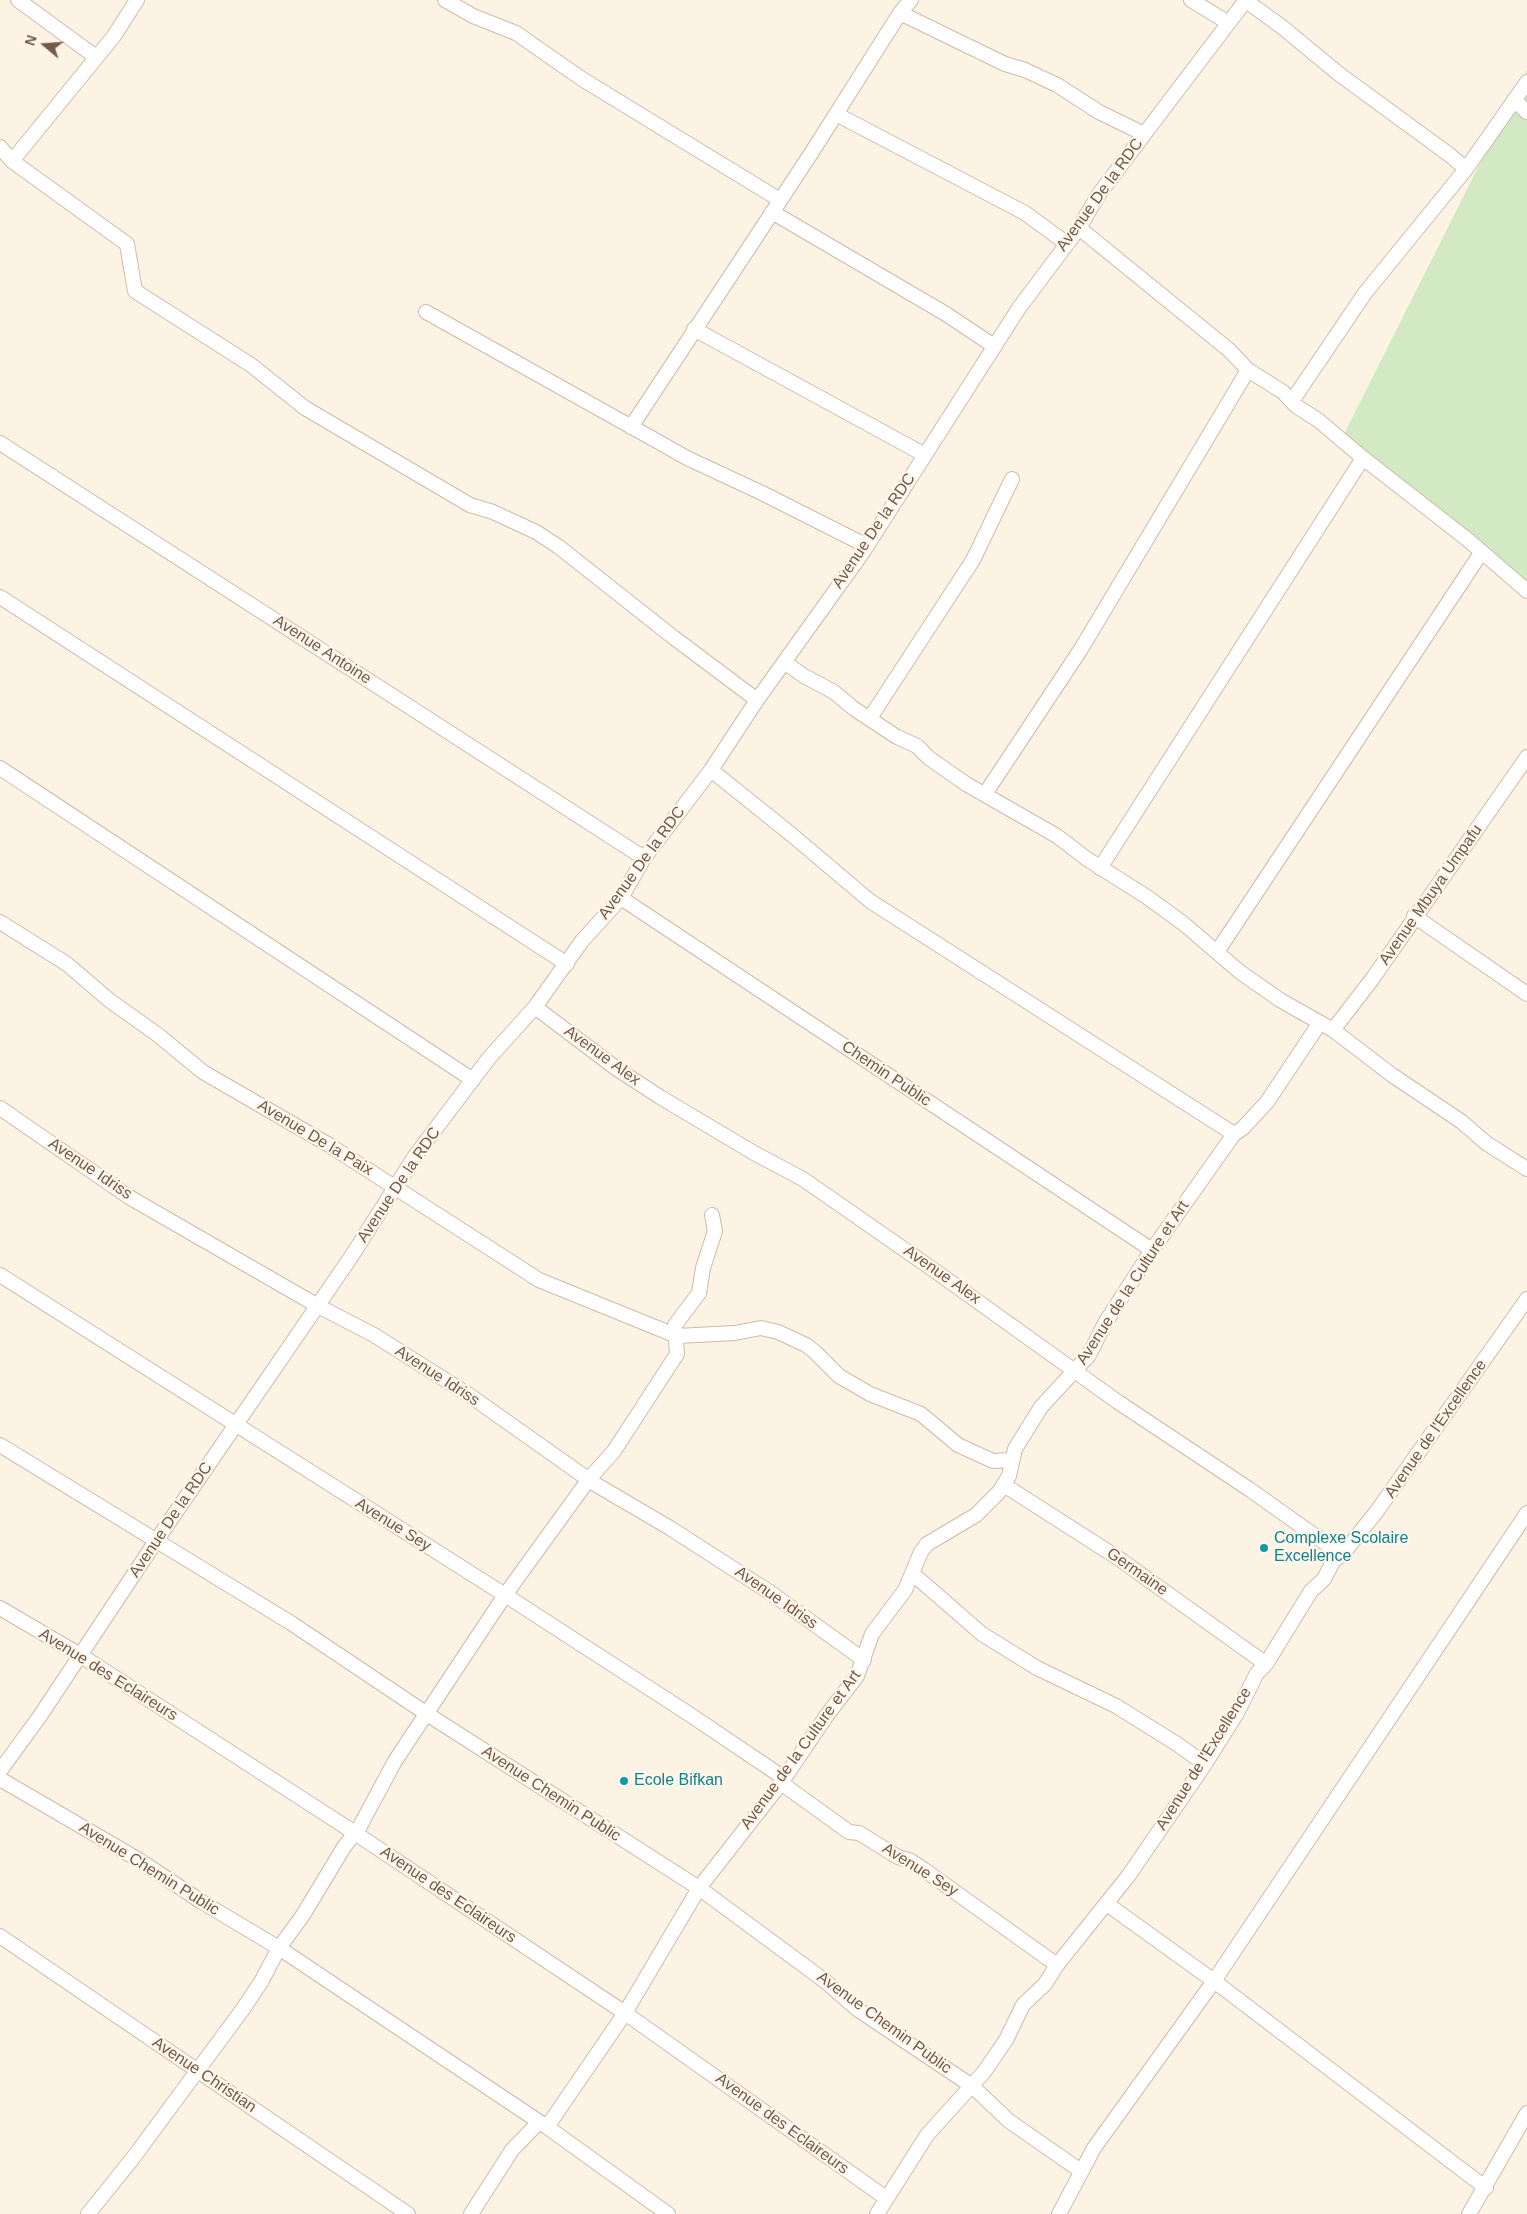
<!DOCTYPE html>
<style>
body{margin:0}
#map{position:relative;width:1527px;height:2214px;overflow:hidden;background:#fcf3e5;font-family:Helvetica,sans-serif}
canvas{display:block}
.north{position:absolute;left:20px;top:20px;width:50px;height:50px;-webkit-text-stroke:4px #fff7eb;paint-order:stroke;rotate:288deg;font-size:14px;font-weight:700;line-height:20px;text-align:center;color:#745a4b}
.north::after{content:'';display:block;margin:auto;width:18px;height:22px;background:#745a4b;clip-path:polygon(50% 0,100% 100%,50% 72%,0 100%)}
</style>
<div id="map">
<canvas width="1527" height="2214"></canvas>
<div class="north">N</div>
</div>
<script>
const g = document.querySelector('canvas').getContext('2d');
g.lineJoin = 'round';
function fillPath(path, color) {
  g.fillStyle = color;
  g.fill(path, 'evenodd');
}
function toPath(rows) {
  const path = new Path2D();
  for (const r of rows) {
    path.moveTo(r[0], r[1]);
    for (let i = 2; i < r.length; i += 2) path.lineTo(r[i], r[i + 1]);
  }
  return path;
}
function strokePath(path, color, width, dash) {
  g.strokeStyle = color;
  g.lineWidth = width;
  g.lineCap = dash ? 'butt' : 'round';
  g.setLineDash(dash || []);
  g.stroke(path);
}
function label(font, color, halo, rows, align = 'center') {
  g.font = font + ' Helvetica,sans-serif';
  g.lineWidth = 4.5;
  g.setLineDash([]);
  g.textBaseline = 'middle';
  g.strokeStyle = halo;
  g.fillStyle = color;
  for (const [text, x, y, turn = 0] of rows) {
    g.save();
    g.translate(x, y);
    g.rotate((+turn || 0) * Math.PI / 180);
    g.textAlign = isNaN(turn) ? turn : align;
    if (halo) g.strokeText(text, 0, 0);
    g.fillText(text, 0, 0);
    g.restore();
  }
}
const green = toPath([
 [1527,70,1527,598,1341,440]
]);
const minor = toPath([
 [18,0,96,57],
 [445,0,473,16,516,33,582,79,780,200],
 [1191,0,1227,22],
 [1245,0,1282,27,1339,74,1451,156,1466,169],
 [900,13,1005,64,1025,70,1057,85,1099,112,1144,134],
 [1514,100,1527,112],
 [836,114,1025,213,1066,243],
 [0,147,12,161,127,244,135,291,251,365,305,408,470,505,493,512,536,532,559,547,673,637,757,700],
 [12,161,114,36,137,0],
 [772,212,946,314,994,346],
 [1079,228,1229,350,1248,370,1283,392,1296,406,1318,420,1363,458,1468,540,1527,591],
 [426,312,689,459,762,493,867,546],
 [694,329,925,455],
 [1292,401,1365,293,1466,169,1527,82],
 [631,427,812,152,900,13,911,0],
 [0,443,644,858],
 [0,597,567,964],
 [784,662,804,676,834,692,853,708,897,737,917,746,929,758,966,784,1057,836,1087,859,1147,897,1184,924,1240,972,1280,1000,1333,1030,1392,1075,1462,1122,1486,1143,1527,1169],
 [870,718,973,560,1012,479],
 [0,768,473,1080],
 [711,770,792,835,870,901,1234,1134],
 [985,794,1081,649,1248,370],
 [1100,868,1363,458],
 [621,898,1152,1250],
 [1414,916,1527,994],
 [0,922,67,964,109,1000,158,1035,203,1072,329,1145,539,1280,677,1336,735,1333,761,1328,778,1332,806,1345,815,1352,839,1376,870,1394,921,1414,958,1445,993,1461,1012,1460],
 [1217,952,1481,553],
 [535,1007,617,1069,660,1097,754,1153,803,1179,938,1273,1118,1402,1249,1489,1342,1555],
 [1333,1030,1373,978,1527,757],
 [0,1108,129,1197,318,1306,374,1335,469,1395,595,1484,670,1528,771,1593,864,1660],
 [0,1275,505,1595,689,1714,784,1778],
 [0,1445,291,1623,427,1714,699,1888,825,1981,857,2009,972,2086,1009,2121,1081,2171],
 [1004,1485,1118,1558,1266,1664],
 [913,1574,982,1634,1037,1668,1116,1706,1177,1744,1205,1764],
 [0,1608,80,1655,355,1833,625,2013,886,2198],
 [0,1771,40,1716,156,1541,351,1257,415,1156,489,1058,535,1007,582,941,621,898,644,858,711,770,757,700,863,552,1019,308,1079,228,1099,194,1246,0],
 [0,1779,139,1860,202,1902,279,1948,547,2127,668,2214],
 [781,1783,849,1832,859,1833,898,1857,911,1861,923,1869,1057,1965],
 [1107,1904,1214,1981,1486,2188],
 [0,1936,408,2214],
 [547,2127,625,2013,699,1888,781,1783,827,1715,857,1676,872,1634,905,1590,921,1552,927,1544,976,1515,999,1492,1009,1476,1015,1449,1041,1407,1089,1355,1105,1323,1152,1250,1234,1134,1243,1128,1267,1102,1319,1024],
 [88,2214,133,2158,243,2009,261,1982,279,1948,303,1915,344,1847,359,1828,395,1761,505,1595,589,1479,614,1451,677,1354,675,1325,699,1293,703,1268,715,1231,712,1215],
 [471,2214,512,2150,539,2122],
 [877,2214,927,2135,984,2072,1006,2040,1023,2005,1045,1984,1057,1965,1129,1875,1205,1764,1237,1713,1257,1673,1266,1664,1311,1591,1324,1579,1334,1560,1342,1555,1377,1511,1527,1299],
 [1059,2214,1094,2148,1214,1981,1527,1513],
 [1469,2214,1527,2113]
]);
const markers = [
 [1264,1548,5,"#0f9aa8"],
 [624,1781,5,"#0f9aa8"]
];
const streetNames = [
 ["Avenue De la RDC",1100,195,-54],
 ["Avenue De la RDC",874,531,-56],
 ["Avenue Antoine",322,650,33],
 ["Avenue De la RDC",642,863,-54],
 ["Avenue Mbuya Umpafu",1431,895,-55],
 ["Avenue Alex",602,1056,36],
 ["Chemin Public",886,1074,34],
 ["Avenue De la Paix",315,1138,31],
 ["Avenue Idriss",90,1169,34],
 ["Avenue De la RDC",399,1185,-56],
 ["Avenue Alex",942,1275,35],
 ["Avenue de la Culture et Art",1133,1283,-57],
 ["Avenue Idriss",437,1376,33],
 ["Avenue de l'Excellence",1436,1429,-55],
 ["Avenue De la RDC",171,1520,-56],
 ["Avenue Sey",393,1525,32],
 ["Germaine",1137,1572,35],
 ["Avenue Idriss",776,1598,35],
 ["Avenue des Eclaireurs",108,1675,32],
 ["Avenue de la Culture et Art",801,1750,-54],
 ["Avenue de l'Excellence",1204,1759,-58],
 ["Avenue Chemin Public",551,1794,33],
 ["Avenue Chemin Public",149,1869,32],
 ["Avenue Sey",920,1870,32],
 ["Avenue des Eclaireurs",448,1895,34],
 ["Avenue Chemin Public",884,2023,36],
 ["Avenue Christian",204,2075,34],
 ["Avenue des Eclaireurs",782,2124,36]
];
const cultureNames = [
 ["Complexe Scolaire",1274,1539],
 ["Excellence",1274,1557],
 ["Ecole Bifkan",634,1781]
];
fillPath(green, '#d2e9c3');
strokePath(minor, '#cdbbab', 16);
strokePath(minor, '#fff', 14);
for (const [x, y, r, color] of markers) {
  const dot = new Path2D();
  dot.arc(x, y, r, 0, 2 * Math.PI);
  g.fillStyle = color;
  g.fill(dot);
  strokePath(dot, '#fff7eb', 2);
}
label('16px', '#745a4b', '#fff7eb', streetNames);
label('16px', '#0d838f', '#fff7eb', cultureNames, 'left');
</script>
